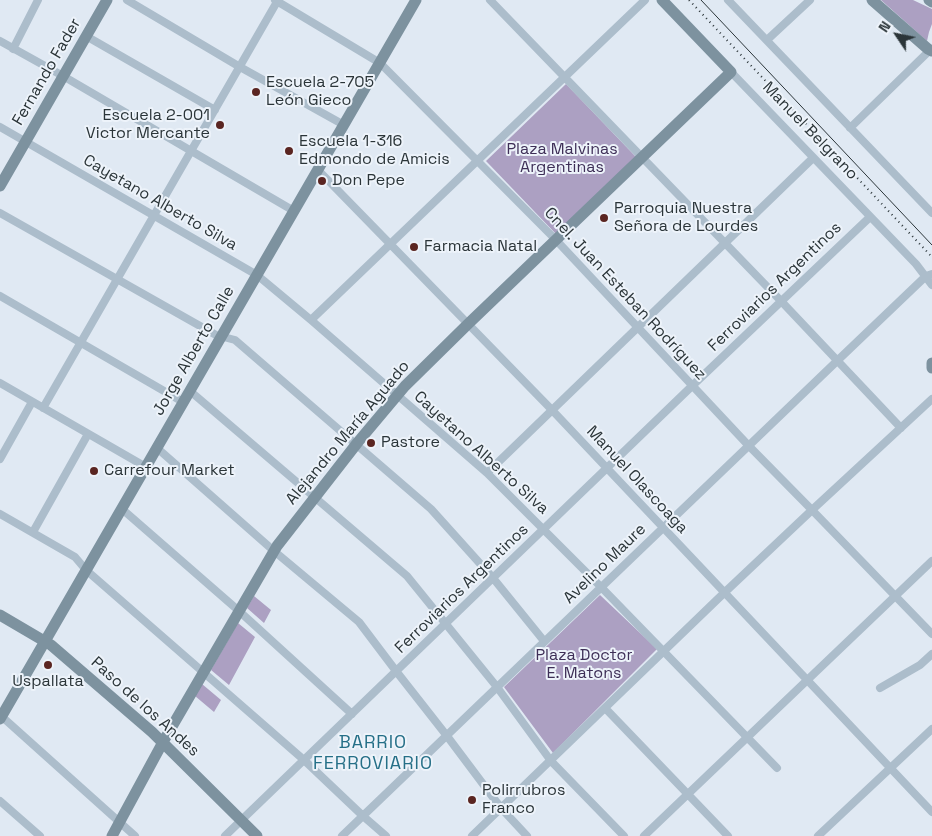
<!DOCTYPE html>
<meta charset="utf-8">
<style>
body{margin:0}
#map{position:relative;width:932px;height:836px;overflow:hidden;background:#e0e9f3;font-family:"Space Grotesk",sans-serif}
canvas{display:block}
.north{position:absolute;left:872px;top:10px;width:50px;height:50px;-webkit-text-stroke:4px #edf3fa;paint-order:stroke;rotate:304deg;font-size:14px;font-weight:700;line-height:20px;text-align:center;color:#2b3539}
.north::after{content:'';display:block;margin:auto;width:18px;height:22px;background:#2b3539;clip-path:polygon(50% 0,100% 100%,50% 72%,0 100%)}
</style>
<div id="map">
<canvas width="932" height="836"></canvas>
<div class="north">N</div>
</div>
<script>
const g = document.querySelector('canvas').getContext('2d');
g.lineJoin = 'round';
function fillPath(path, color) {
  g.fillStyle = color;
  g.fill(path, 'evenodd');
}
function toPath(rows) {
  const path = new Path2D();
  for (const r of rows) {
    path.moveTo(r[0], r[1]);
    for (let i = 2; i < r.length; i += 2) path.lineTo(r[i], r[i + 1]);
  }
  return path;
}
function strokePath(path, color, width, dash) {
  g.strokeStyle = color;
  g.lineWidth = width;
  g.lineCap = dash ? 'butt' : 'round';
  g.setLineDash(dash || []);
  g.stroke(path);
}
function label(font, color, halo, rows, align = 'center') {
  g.font = font + ' "Space Grotesk",sans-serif';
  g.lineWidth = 4;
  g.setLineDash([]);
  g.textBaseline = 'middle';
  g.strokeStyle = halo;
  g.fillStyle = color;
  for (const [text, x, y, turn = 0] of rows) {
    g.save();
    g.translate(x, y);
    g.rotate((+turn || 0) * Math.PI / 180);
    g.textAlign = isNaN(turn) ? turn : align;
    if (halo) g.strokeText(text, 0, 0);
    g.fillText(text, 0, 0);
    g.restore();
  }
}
const green = toPath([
 [881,0,913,0,932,9,932,24,929,32,927,41],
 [566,84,637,158,557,235,486,161],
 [600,595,657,649,553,753,504,687],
 [254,596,271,610,264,623,247,608],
 [238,623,255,637,229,685,211,670],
 [202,684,221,700,214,712,195,696]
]);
const street = toPath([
 [127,0,240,67,344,125],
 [275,0,380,63,556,240,748,445,812,510,932,634],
 [490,0,781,301,901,428],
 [728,0,932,213],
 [86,36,215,110],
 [767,40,810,0],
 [0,41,63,76,294,211],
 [13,49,38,0],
 [731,72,916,264,932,285],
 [0,127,257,275,311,320,487,473,601,587,777,768],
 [850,128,930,50],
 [318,170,552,410,932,812],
 [0,213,216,335,235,340,431,509,493,578,544,641],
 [0,296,183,402],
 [311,320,645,0],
 [0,383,146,467],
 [190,391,407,576,497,687,551,761,624,836],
 [43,408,278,0],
 [157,448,274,551,359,622,396,671,447,736,501,808,527,836],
 [0,459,32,402],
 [487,473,813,158],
 [122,509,239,611,352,714],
 [0,514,75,557,86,570,304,760,363,816,386,836],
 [33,532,88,434],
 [880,688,920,665,932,654],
 [605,708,728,836],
 [0,715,135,836],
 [0,801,40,836],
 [225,836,692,386,870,217],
 [342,836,837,361,926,276,932,274],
 [472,836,724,593,812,510,932,399],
 [644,836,932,561],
 [818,836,932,729]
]);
const secondary = toPath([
 [872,0,928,49,932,51],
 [929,0,932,2],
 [0,186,107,0],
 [932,363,932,368],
 [0,615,51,645,152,732,257,836],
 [0,719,416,0],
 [112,836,163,742,277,546,358,442,405,386,468,324,731,72,662,0]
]);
const tram = toPath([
 [701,0,932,245]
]);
const rail = toPath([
 [689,0,932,257]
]);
const markers = [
 [256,92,5,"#5a2521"],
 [220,125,5,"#5a2521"],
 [289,151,5,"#5a2521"],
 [322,181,5,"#5a2521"],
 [604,218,5,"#5a2521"],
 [414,247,5,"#5a2521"],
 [371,443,5,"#5a2521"],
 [94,471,5,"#5a2521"],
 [48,665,5,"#5a2521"],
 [472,800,5,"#5a2521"]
];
const streetNames = [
 ["Fernando Fader",47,72,-60],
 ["Manuel Belgrano",810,131,46],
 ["Cayetano Alberto Silva",160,203,30],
 ["Ferroviarios Argentinos",775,287,-44],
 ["Cnel. Juan Esteban Rodríguez",625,294,47],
 ["Jorge Alberto Calle",194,351,-60],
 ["Alejandro María Aguado",348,433,-50],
 ["Cayetano Alberto Silva",481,453,42],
 ["Manuel Olascoaga",637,480,47],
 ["Avelino Maure",605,564,-44],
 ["Ferroviarios Argentinos",462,589,-44],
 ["Paso de los Andes",145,707,42]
];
const poiNames = [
 ["Escuela 2-705",266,83],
 ["León Gieco",266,101],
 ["Escuela 2-001",210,116,"right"],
 ["Victor Mercante",210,134,"right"],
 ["Escuela 1-316",299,142],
 ["Edmondo de Amicis",299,160],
 ["Don Pepe",332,181],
 ["Parroquia Nuestra",614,209],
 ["Señora de Lourdes",614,227],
 ["Farmacia Natal",424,247],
 ["Pastore",381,443],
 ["Carrefour Market",104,471],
 ["Uspallata",48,682,"center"],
 ["Polirrubros",482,791],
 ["Franco",482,809]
];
const parkNames = [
 ["Plaza Malvinas",562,150],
 ["Argentinas",562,168],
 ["Plaza Doctor",584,656],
 ["E. Matons",584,674]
];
const neighbourhoodNames = [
 ["BARRIO",373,743],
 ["FERROVIARIO",373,764]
];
fillPath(green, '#aca0c2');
strokePath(street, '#acbdcb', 8);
strokePath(secondary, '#7d929f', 11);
strokePath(tram, '#2b3539', 1);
strokePath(rail, '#2b3539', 2, [1, 4]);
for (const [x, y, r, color] of markers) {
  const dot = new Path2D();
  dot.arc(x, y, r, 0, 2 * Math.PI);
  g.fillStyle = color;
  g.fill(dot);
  strokePath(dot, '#edf3fa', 2);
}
label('16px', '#2b3539', '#edf3fa', streetNames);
label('16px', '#2b3539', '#edf3fa', poiNames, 'left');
label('16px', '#3e2f57', '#edf3fa', parkNames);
g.letterSpacing = '1px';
label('18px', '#256f87', '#edf3fa', neighbourhoodNames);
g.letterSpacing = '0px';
</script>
